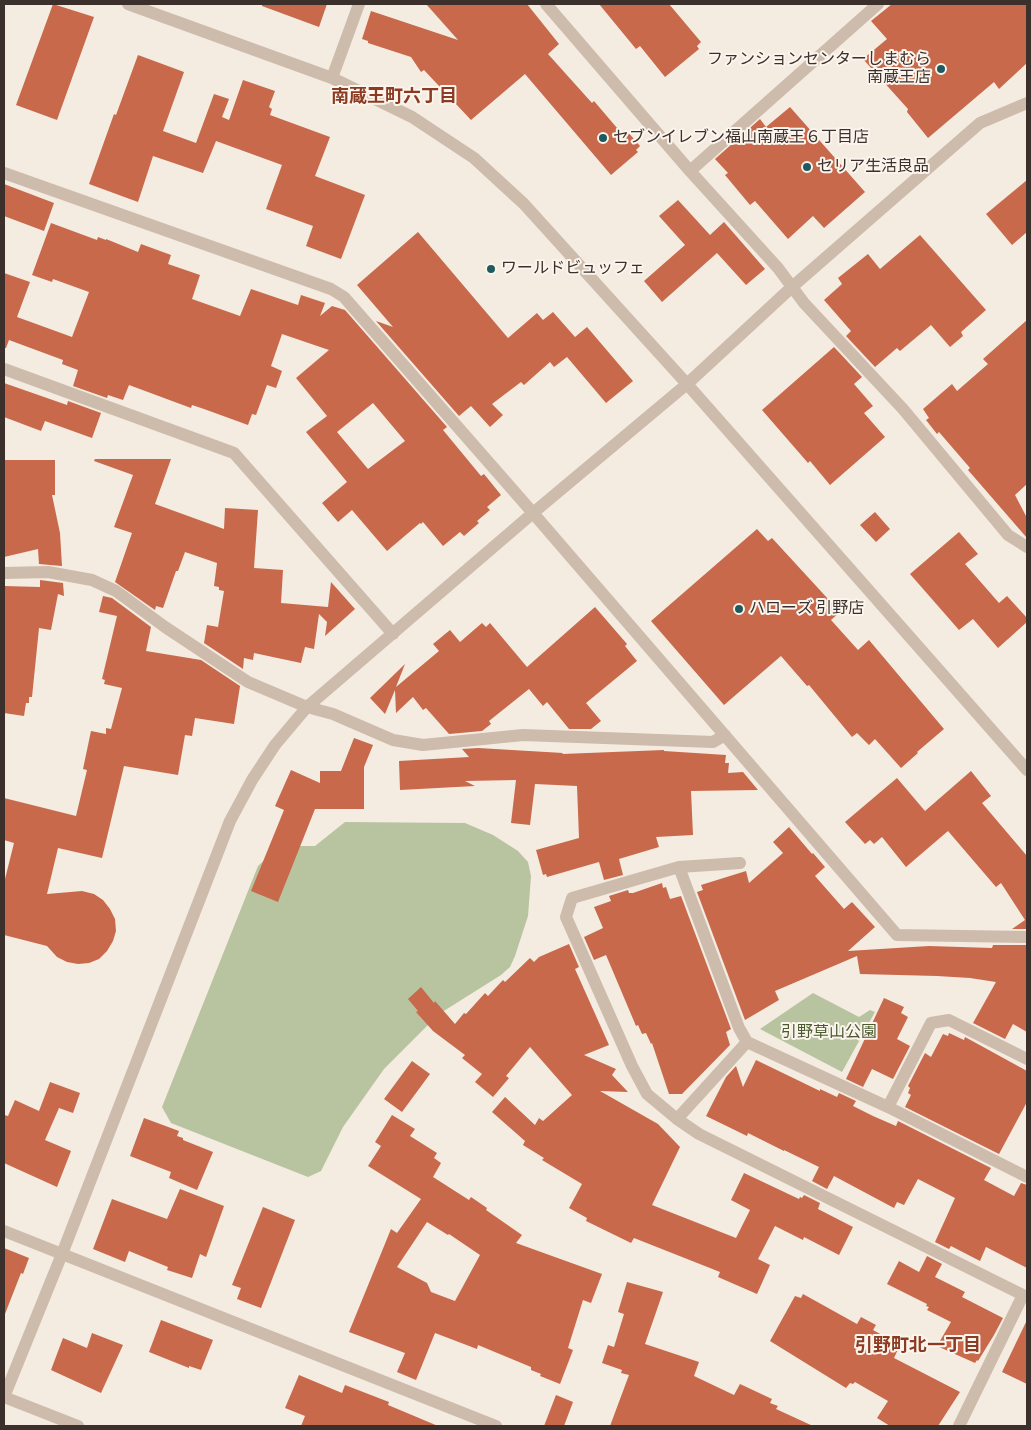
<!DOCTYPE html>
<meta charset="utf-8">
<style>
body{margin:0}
#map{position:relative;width:1031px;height:1430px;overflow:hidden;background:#f4ebe1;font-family:"Source Sans 3",sans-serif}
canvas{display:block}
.frame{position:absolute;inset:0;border:5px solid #3b302b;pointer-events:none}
</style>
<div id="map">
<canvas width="1031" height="1430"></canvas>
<div class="frame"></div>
</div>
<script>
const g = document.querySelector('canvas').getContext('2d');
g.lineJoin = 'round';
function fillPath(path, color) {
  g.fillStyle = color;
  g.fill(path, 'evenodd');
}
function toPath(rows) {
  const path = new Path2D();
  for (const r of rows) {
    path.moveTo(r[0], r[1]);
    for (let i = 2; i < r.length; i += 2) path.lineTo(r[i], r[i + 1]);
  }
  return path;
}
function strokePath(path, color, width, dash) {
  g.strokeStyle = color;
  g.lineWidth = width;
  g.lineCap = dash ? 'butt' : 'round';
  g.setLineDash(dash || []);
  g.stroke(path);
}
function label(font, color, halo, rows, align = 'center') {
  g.font = font + ' "Source Sans 3","Noto Sans JP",sans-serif';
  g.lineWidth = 4;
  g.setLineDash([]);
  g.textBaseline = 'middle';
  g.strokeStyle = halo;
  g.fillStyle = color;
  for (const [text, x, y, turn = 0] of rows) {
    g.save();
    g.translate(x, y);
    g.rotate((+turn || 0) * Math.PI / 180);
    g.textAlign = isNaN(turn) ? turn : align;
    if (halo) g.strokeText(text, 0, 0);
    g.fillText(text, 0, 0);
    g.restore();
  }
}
const green = toPath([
 [345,822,465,823,493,835,518,851,528,862,531,876,528,916,515,956,510,967,501,975,439,1014,384,1069,343,1127,321,1171,308,1177,171,1123,162,1107,258,866,279,846,315,846],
 [813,993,859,1017,870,1010,875,1012,842,1072,760,1029]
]);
const building = toPath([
 [53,4,94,17,57,120,16,105],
 [262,4,327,4,319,27,262,6],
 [426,4,527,4,559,44,548,54,592,103,594,101,623,135,627,131,640,146,636,150,638,152,611,175,525,74,471,120,424,70,421,72,411,57,368,43,368,41,362,39,371,11,458,40],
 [599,4,669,4,701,42,697,46,699,49,665,77,640,46,636,49],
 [892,4,1027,4,1027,63,999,89,994,82,928,138,907,112,908,109,863,59,887,39,871,21],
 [138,55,184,72,163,131,196,143,214,94,229,99,222,117,229,120,243,80,275,91,269,107,272,109,270,115,330,137,315,176,365,195,341,259,306,246,313,226,266,209,282,165,216,141,203,173,153,156,138,202,89,184,114,114,116,115],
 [790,107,865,192,824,228,813,216,788,239,755,201,750,205,725,175,728,173,715,159,760,119,766,127],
 [1027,180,1027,232,1012,245,986,214],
 [4,184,54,203,44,231,4,216],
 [678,200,710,235,724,222,765,269,746,285,717,253,662,302,644,281,685,245,659,216],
 [51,223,97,240,98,237,106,240,106,239,138,252,141,244,171,255,168,264,200,275,192,299,240,316,251,289,298,305,301,295,325,303,320,316,332,306,345,310,447,427,443,430,481,476,484,474,501,495,487,507,490,510,477,521,479,523,464,536,460,532,443,546,423,522,421,524,420,523,387,551,352,510,338,522,322,503,347,482,306,432,327,416,296,378,329,350,282,334,271,366,282,371,276,388,267,385,256,415,252,414,248,425,204,409,192,405,191,408,129,385,123,400,108,395,107,398,73,386,78,370,62,364,63,360,9,340,6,348,4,348,4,273,30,282,17,317,72,337,89,292,53,279,52,282,32,275],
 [373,403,405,441,368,469,337,432],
 [418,232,508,338,537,313,543,320,553,312,575,337,587,327,633,381,606,403,567,357,554,367,550,362,524,385,521,382,492,404,503,415,490,427,471,406,459,416,376,321,393,327,357,285],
 [920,235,986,310,961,332,963,336,950,347,931,325,900,351,897,348,875,367,846,336,851,331,824,300,842,284,838,278,868,254,880,269],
 [1027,320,1027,484,1015,495,1027,518,1027,538,968,470,970,468,939,432,937,434,926,420,929,418,923,409,952,384,957,391,988,364,983,359],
 [834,347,862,377,854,384,873,406,864,413,885,437,830,485,810,461,808,463,762,410],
 [4,383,67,405,68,401,101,413,92,438,45,421,41,431,4,417],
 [95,459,171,459,155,504,224,529,225,508,258,510,254,568,283,570,281,603,328,607,331,582,355,609,325,636,327,622,319,614,314,649,305,647,301,663,254,653,253,660,244,658,243,669,204,643,207,625,218,627,224,591,219,590,219,587,214,586,217,563,185,552,178,571,176,571,163,608,156,606,155,610,115,582,132,533,114,527,133,475,94,461],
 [4,460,55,460,55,495,52,495,60,533,62,566,39,564,38,549,4,557],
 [875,512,890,529,876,542,860,525],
 [757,529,768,541,772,538,840,612,831,620,858,650,869,640,944,729,917,752,918,753,901,768,875,739,869,745,857,733,852,737,809,685,807,686,781,656,724,705,651,621],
 [959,532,978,554,965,564,999,603,1007,596,1027,618,1027,622,998,648,973,619,959,630,910,574],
 [40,580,63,583,64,596,58,594,51,630,39,628,32,697,29,697,29,703,26,703,24,716,4,713,4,586,40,587],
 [103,596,112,598,151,627,146,651,201,660,240,686,234,724,195,718,192,736,185,735,178,775,124,766,102,858,58,848,47,894,82,891,94,894,103,900,110,909,115,919,116,931,113,941,107,951,99,959,89,963,78,964,67,962,57,957,47,946,4,935,4,883,14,843,4,840,4,798,76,816,87,770,83,769,91,731,106,734,106,728,111,729,122,688,104,684,105,680,102,679,117,616,99,612],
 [595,607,627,644,625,646,637,661,586,703,601,721,591,729,569,729,547,702,543,706,529,689,489,721,491,724,482,731,449,734,426,708,423,710,413,697,396,713,395,690,385,714,370,698,405,664,396,687,439,651,433,644,450,630,460,642,482,623,486,627,490,623,527,667],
 [354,738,373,745,364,767,364,809,315,809,278,902,251,891,284,810,275,806,291,770,320,783,320,771,341,771],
 [478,748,563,753,562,754,664,750,664,751,726,755,725,763,729,763,728,773,743,772,758,790,691,791,693,835,656,837,659,847,619,859,623,875,604,880,599,862,547,877,546,874,543,875,536,850,579,838,577,786,535,784,530,825,511,823,516,780,465,781,475,786,400,790,399,761,469,757,462,749],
 [971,771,991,796,982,803,1027,856,1027,929,1012,929,1025,920,1001,883,996,887,948,831,906,867,882,837,874,844,870,840,865,844,845,822,897,778,925,811],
 [789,827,812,854,813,853,825,867,815,876,844,909,852,902,875,927,848,951,929,946,992,948,993,945,1027,945,1027,1032,1013,1024,1005,1039,973,1023,996,982,970,978,937,976,860,974,857,956,775,991,779,1000,745,1020,697,892,703,890,701,885,746,871,749,883,783,853,773,842],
 [662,883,663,888,666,887,670,899,681,896,731,1029,726,1032,730,1045,682,1094,669,1094,652,1043,651,1044,646,1033,642,1034,638,1025,636,1026,606,955,594,960,584,937,603,928,594,907,611,901,609,896,628,890,629,893,633,893],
 [569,944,579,967,575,969,609,1045,584,1055,616,1069,612,1075,628,1092,600,1091,658,1124,680,1147,652,1205,736,1238,750,1210,731,1200,744,1173,799,1199,800,1197,802,1198,804,1195,820,1203,818,1209,853,1227,839,1255,804,1237,803,1240,775,1226,758,1259,770,1265,757,1294,718,1277,720,1272,634,1238,631,1243,586,1221,587,1218,569,1208,582,1184,542,1160,544,1158,523,1145,525,1141,492,1112,505,1097,535,1125,539,1118,543,1121,572,1095,530,1047,506,1076,509,1078,493,1097,475,1082,482,1074,462,1058,465,1055,433,1031,416,1012,418,1011,408,999,421,987,434,1003,435,1001,455,1024,464,1013,466,1014,485,993,488,996,503,980,505,982,530,958,534,962,539,957],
 [884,998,904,1007,901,1013,908,1017,897,1039,910,1046,893,1079,872,1069,863,1087,846,1079],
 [949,1033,964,1040,965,1037,1027,1071,1027,1102,999,1154,905,1107,911,1095,908,1093,910,1088,908,1086,925,1053,931,1057,943,1034,948,1036],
 [756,1060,820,1091,820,1089,837,1097,839,1093,856,1101,853,1106,873,1116,896,1126,898,1121,991,1168,984,1180,1014,1196,1021,1183,1027,1185,1027,1268,986,1247,980,1261,951,1246,949,1249,935,1242,955,1198,918,1179,904,1205,897,1202,894,1208,834,1176,827,1189,812,1181,819,1167,784,1150,784,1151,748,1133,747,1136,706,1116,726,1077,736,1066,743,1087],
 [412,1061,430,1074,402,1112,384,1099],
 [50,1082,80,1093,73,1113,59,1108,45,1140,71,1151,57,1187,4,1163,4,1115,8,1116,15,1100,39,1111],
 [392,1115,415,1129,410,1136,437,1153,434,1158,441,1163,433,1177,469,1200,471,1197,487,1208,486,1210,522,1235,516,1243,602,1274,591,1303,583,1300,568,1348,573,1350,560,1384,540,1376,541,1374,531,1370,531,1367,478,1345,477,1349,435,1333,416,1380,397,1372,405,1353,349,1332,391,1229,397,1233,421,1199,368,1166,381,1146,375,1142],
 [427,1222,448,1235,449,1234,480,1255,455,1301,431,1292,427,1283,397,1267],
 [144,1118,179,1131,177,1136,183,1138,183,1140,213,1152,197,1190,169,1178,171,1172,130,1156],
 [180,1189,224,1206,206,1257,200,1254,192,1278,167,1270,168,1267,129,1251,125,1262,93,1249,112,1199,167,1219],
 [263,1207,295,1220,261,1308,237,1299,241,1288,232,1285],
 [4,1248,29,1258,23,1274,21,1273,5,1314],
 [927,1256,942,1264,935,1277,965,1292,962,1297,1003,1318,994,1335,978,1361,977,1360,975,1363,937,1346,951,1322,927,1310,929,1307,926,1306,927,1304,887,1284,899,1261,919,1272],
 [627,1282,663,1292,645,1344,699,1362,694,1376,734,1395,740,1384,772,1399,770,1403,778,1406,776,1409,813,1426,610,1426,629,1375,621,1373,622,1370,602,1363,608,1345,614,1347,624,1314,618,1312],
 [803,1294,857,1324,861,1317,876,1325,873,1330,900,1345,894,1358,960,1392,938,1426,890,1426,877,1418,888,1401,855,1382,853,1384,850,1383,846,1388,770,1341,795,1296,801,1298],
 [161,1320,213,1340,201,1370,189,1366,189,1368,149,1352],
 [1027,1320,1027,1384,1002,1372],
 [92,1333,123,1345,101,1393,51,1370,63,1338,87,1348],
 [299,1375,342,1393,345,1385,389,1402,388,1405,438,1426,301,1426,305,1416,285,1408],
 [556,1395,573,1402,564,1426,544,1426]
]);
const minor = toPath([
 [128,4,332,78,412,117,474,158,524,204,687,384,1027,770],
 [546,4,690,171,778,268,804,303,903,409,1008,535,1027,547],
 [332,78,359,4],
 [690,171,878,4],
 [4,173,331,289,344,297,533,513,897,935,1027,937],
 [4,369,234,453,393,634],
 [4,573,48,572,92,580,116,591,165,627,248,682,307,707,333,714,393,740,423,745,523,735,713,742,725,735],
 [679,867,740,863],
 [1027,1059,949,1020,931,1023,888,1107,1027,1177],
 [888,1107,747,1042,677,1119,699,1134,1027,1297],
 [677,1119,647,1094,632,1066,566,917,572,898,679,867,739,1028,747,1042],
 [4,1231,496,1426],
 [4,1397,62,1254,230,821,252,780,275,745,307,707,533,513,687,384,792,287,980,123,1027,103],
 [4,1397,78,1426],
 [959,1426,1023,1295]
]);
const markers = [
 [941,69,5,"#1f5a5e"],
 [603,138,5,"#1f5a5e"],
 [807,167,5,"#1f5a5e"],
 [491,269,5,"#1f5a5e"],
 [739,609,5,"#1f5a5e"]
];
const poiNames = [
 ["ファンションセンターしまむら",931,60,"right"],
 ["南蔵王店",931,78,"right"],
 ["セブンイレブン福山南蔵王６丁目店",613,138],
 ["セリア生活良品",817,167],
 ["ワールドビュッフェ",501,269],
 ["ハローズ 引野店",749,609]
];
const parkNames = [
 ["引野草山公園",829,1033]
];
const neighbourhoodNames = [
 ["南蔵王町六丁目",394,98],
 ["引野町北一丁目",918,1347]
];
fillPath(green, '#b8c4a0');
fillPath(building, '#c8694b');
strokePath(minor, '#cdbbac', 12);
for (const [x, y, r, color] of markers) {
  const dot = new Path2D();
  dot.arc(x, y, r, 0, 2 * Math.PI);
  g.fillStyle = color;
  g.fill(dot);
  strokePath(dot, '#fbf5ee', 2);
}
label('16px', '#3b302b', '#fbf5ee', poiNames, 'left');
label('16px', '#4a5a2e', '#fbf5ee', parkNames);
label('bold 18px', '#8c3b22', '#fbf5ee', neighbourhoodNames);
</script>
